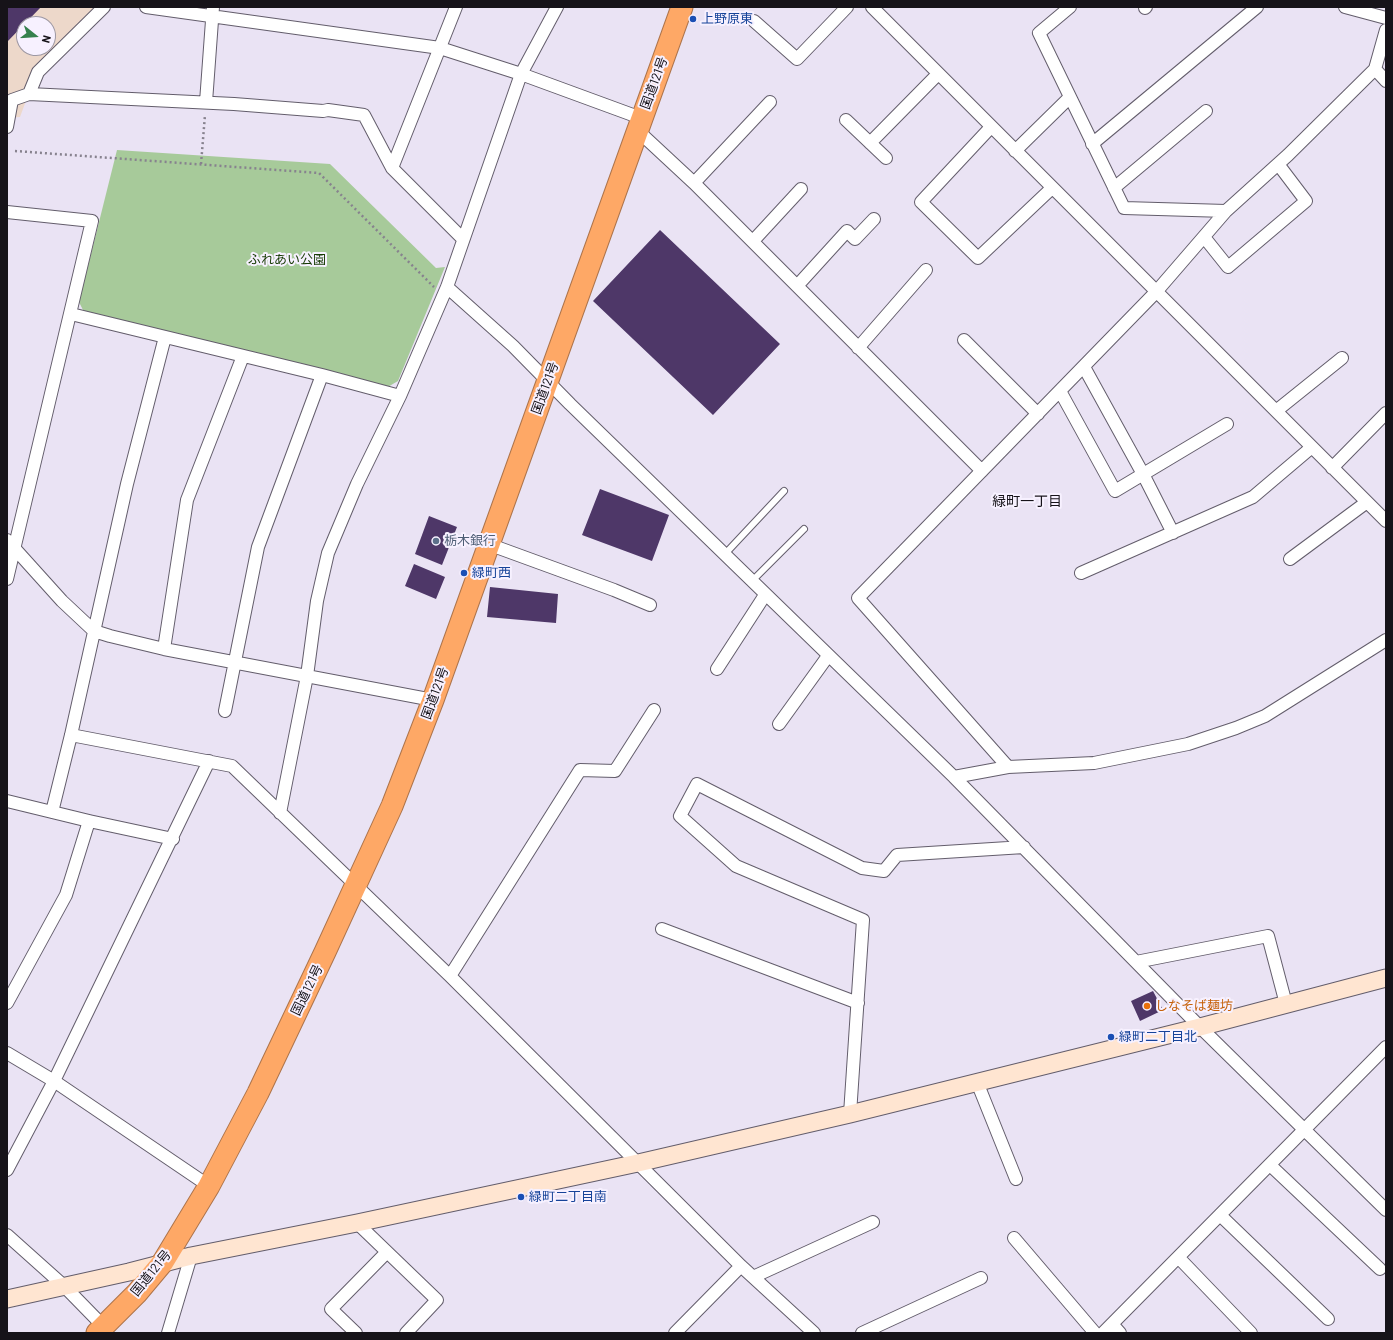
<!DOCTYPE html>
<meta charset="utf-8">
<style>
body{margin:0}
#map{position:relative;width:1393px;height:1340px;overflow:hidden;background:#eae3f4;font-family:Barlow,sans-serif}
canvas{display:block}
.frame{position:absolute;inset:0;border:8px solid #161319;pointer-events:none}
.north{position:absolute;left:16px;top:16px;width:40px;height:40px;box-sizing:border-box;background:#f7f1ff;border:1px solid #9d98a3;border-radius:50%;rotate:107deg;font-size:11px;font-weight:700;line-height:16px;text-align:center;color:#161319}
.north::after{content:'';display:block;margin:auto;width:14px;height:18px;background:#35804d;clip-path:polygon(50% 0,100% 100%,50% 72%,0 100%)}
</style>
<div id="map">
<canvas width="1393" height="1340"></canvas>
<div class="frame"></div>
<div class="north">N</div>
</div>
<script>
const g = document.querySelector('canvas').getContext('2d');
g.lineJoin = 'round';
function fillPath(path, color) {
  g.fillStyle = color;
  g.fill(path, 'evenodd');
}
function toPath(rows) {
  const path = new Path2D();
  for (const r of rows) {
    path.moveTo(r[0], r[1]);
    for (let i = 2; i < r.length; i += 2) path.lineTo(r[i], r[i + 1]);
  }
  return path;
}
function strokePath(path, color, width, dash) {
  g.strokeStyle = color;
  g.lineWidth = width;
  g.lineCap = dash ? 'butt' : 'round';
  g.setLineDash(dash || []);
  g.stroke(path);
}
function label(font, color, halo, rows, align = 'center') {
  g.font = font + ' Barlow,"Noto Sans JP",sans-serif';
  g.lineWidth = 4;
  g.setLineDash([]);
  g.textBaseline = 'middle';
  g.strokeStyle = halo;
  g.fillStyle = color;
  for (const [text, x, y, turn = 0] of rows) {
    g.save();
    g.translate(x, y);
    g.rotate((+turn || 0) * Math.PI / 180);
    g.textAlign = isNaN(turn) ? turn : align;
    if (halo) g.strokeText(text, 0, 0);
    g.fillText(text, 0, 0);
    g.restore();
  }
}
const commercial = toPath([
 [7,7,95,7,37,71,20,117,7,118],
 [24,24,48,24,48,48,24,48]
]);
const green = toPath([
 [117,150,330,164,436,268,445,267,398,381,386,388,84,312,79,302]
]);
const building = toPath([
 [7,7,41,7,7,42],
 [660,230,780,344,713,415,593,301],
 [600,489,669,515,652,561,582,535],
 [429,516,457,527,442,565,415,554],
 [414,564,445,577,436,599,405,586],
 [490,587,558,594,556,623,487,617],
 [1153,991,1163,1010,1140,1021,1131,1001]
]);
const path = toPath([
 [15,151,319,173,434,287],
 [201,164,205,115]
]);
const lane = toPath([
 [724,555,784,491],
 [752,581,804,529]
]);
const street = toPath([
 [146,7,440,48,521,74,641,118],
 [872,7,1386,521],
 [1070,7,1039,33,1124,208,1226,211],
 [1345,7,1386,18],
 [1145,8,1146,7],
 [754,21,797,59,847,7],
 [1375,69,1386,81],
 [29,94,38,72,104,7],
 [206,102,213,7],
 [846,120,886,158],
 [7,127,12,100,29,94,234,104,323,111,328,110,364,115,392,168,462,238],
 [991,127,921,202,978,258,1052,188],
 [637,130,694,183,982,471],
 [870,143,938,74],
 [1092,144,1257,7],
 [1015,151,1070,97],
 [392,168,456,7],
 [694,183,770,102],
 [1114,188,1206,111],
 [7,212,92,221,7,579],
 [1204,237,1228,267,1306,201,1278,164],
 [753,241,801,189],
 [797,286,847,231,855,239,874,219],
 [447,287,513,346,570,404,954,777,1200,1027,1386,1210],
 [71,314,322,375,400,396],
 [964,340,1038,414],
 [858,348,926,270],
 [1084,367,1143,474,1173,533],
 [1060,391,1115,491,1227,424],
 [1276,411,1342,358],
 [1332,468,1386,413],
 [7,540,62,601,94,631,110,636,164,649,433,700],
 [488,544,614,590,650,605],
 [1290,559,1367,502],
 [1081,573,1253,497,1312,447],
 [164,649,187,500,243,356],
 [717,669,765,595],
 [225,711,258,547,322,375],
 [779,724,828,656],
 [71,735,232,766,450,976,741,1266,814,1333],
 [1008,767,858,598,1156,292,1226,211,1288,155,1375,69,1386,30],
 [954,777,1008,767,1094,763,1188,744,1236,728,1265,716,1386,640],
 [7,801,89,821,173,839],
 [52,812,71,735,127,484,165,337],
 [280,813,307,676,317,601,328,553,357,484,400,396,447,287,521,74,557,7],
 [662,929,858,1003],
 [1136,962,1268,936,1286,1004],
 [450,976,580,770,615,771,654,710],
 [7,1003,66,895,89,821],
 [7,1053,54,1081,209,1186],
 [977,1082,1016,1179],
 [850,1114,863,920,736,866,680,816,697,784,862,868,884,871,897,855,1024,847],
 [1270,1165,1380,1269],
 [7,1170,54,1081,209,761],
 [1220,1215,1328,1319],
 [357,1223,437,1300,406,1333],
 [7,1235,64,1286,107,1330],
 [1014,1238,1095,1333],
 [1178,1257,1251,1333],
 [753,1277,873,1222],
 [1112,1324,1120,1333],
 [168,1333,191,1256],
 [356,1333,331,1309,386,1253],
 [675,1333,741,1266],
 [862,1333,981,1278],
 [1103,1333,1386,1047]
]);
const secondary = toPath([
 [7,1299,129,1272,191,1256,357,1223,638,1163,850,1114,1200,1027,1386,978]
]);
const highway = toPath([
 [97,1333,137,1293,163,1262,209,1186,258,1093,325,952,392,806,433,700,682,7]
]);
const markers = [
 [693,19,4,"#1a4fb4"],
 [436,541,4,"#5c6f8a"],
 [464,573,4,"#1a4fb4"],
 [1147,1006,4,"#e8710a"],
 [1111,1037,4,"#1a4fb4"],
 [521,1197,4,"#1a4fb4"]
];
const transitNames = [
 ["上野原東",701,19],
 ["緑町西",472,573],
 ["緑町二丁目北",1119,1037],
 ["緑町二丁目南",529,1197]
];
const streetNames = [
 ["国道121号",654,83,-70],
 ["国道121号",545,388,-70],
 ["国道121号",435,693,-70],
 ["国道121号",307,990,-64],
 ["国道121号",151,1273,-51]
];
const parkNames = [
 ["ふれあい公園",287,260]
];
const serviceNames = [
 ["栃木銀行",444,541]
];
const foodNames = [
 ["しなそば麺坊",1155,1006]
];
const neighbourhoodNames = [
 ["緑町一丁目",1027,501]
];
fillPath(commercial, '#edd8ca');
fillPath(green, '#a7ca9a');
fillPath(building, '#4e3768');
strokePath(lane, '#635d6b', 8);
strokePath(street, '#635d6b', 14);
strokePath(secondary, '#635d6b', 19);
strokePath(highway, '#ad744b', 23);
strokePath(path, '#87828e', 2.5, [2, 3]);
strokePath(lane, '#fff', 6);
strokePath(street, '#fff', 12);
strokePath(secondary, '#ffe5d1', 17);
strokePath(highway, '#fea866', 21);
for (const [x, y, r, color] of markers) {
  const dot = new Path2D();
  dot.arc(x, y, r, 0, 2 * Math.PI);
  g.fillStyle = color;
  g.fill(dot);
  strokePath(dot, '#f7f1ff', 1.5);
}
label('13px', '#164399', '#f7f1ff', transitNames, 'left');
label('13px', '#161319', '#f7f1ff', streetNames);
label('13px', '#173b04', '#f7f1ff', parkNames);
label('13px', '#4e5e75', '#f7f1ff', serviceNames, 'left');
label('13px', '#c56008', '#f7f1ff', foodNames, 'left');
label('14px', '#161319', '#f7f1ff', neighbourhoodNames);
</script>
